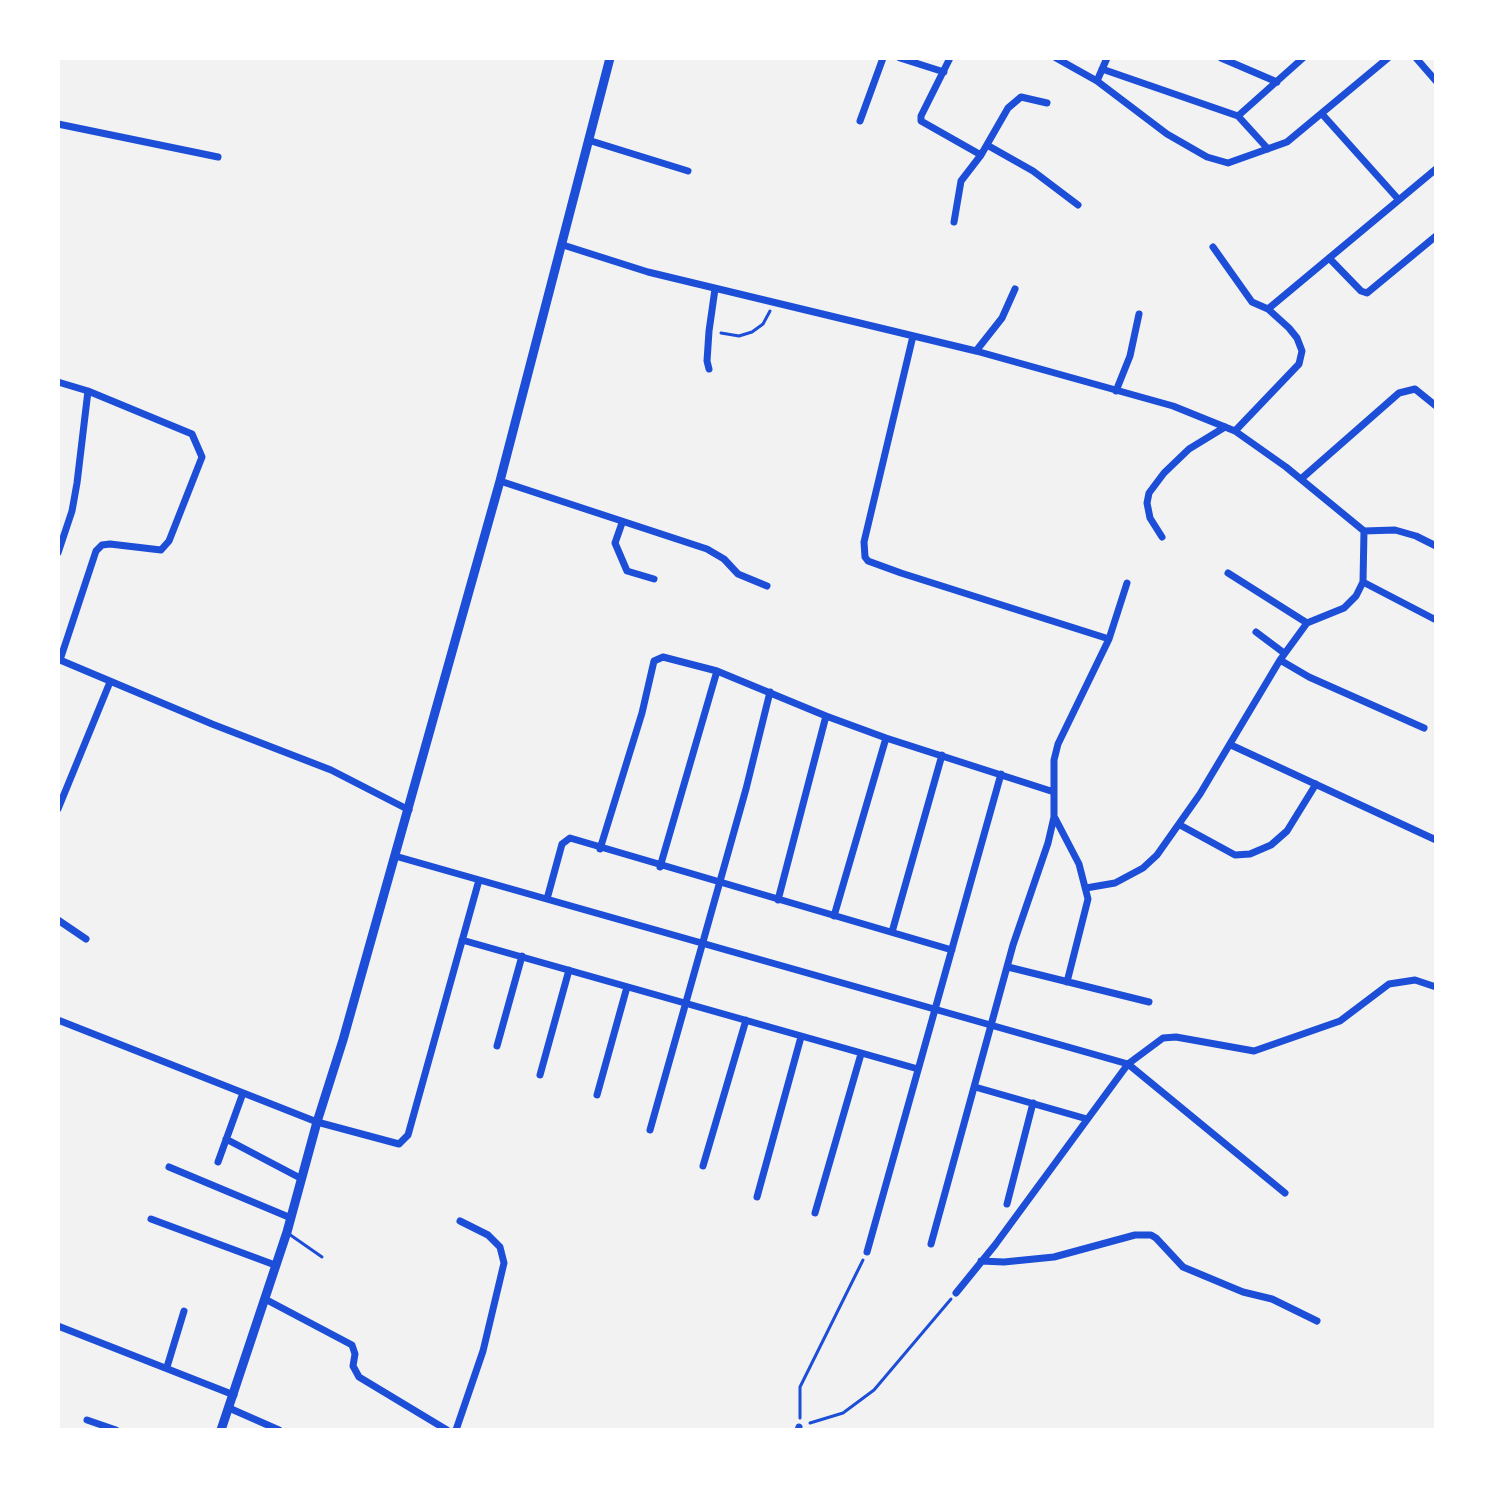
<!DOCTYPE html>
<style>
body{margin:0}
#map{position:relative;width:1494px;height:1488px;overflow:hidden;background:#f2f2f2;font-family:"Varela Round",sans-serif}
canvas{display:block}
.frame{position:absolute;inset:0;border:60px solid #fff;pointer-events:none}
</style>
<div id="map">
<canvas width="1494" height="1488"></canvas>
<div class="frame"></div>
</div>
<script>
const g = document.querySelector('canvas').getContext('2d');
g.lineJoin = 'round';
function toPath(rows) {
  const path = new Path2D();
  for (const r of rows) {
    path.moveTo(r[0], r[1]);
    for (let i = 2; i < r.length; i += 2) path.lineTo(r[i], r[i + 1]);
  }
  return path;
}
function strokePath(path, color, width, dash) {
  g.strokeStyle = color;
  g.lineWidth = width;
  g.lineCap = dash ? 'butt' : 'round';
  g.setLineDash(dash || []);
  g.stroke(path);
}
const path = toPath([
 [721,333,739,336,752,332,763,324,770,311],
 [800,1418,800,1387,863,1260],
 [810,1423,843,1413,874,1390,951,1299]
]);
const service = toPath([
 [289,1234,322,1257]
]);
const minor = toPath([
 [900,58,944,72],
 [950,58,921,116,921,121,981,155],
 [1056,58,1097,81],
 [1107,58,1097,81,1167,134,1207,157,1228,163,1287,142,1388,58],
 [1221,58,1277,82],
 [1416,58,1436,81],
 [1102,69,1238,116,1268,149],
 [1322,114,1399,200],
 [1238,116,1303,58],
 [860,121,883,58],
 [58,124,218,157],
 [588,140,688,171],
 [987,145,1033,171,1078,205],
 [954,222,961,181,981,155,1008,108,1021,97,1047,103],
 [563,245,648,272,976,351,1173,406,1235,431,1286,467,1364,531,1395,530,1416,536,1436,546],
 [1213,247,1252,302,1268,309,1289,328,1297,338,1302,351,1299,364,1235,431],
 [1329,258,1361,291,1367,293,1436,236],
 [1268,309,1436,169],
 [913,336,864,542,865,557,868,561,901,573,1109,639],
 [976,351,1002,318,1015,289],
 [709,369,707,361,709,331,715,289],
 [58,382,88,391,192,434,202,457,169,541,161,550,110,544,102,545,96,551,60,660,212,724,331,770,409,810],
 [1116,391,1130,356,1139,314],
 [1301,479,1399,393,1415,389,1436,406],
 [500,481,707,549,724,559,738,574,767,586],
 [622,523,615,543,627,571,654,579],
 [1364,531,1363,582,1356,596,1344,608,1307,623,1280,660,1309,677,1424,728],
 [1162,537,1150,518,1147,503,1149,493,1164,473,1189,449,1225,427],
 [58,553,72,511,77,483,88,391],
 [1228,573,1307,623],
 [1363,582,1436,620],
 [1256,632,1284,653],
 [826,716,886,738,1054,792],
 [1231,745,1436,840],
 [58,809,110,682],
 [1055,818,1079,864,1088,899,1067,982],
 [1180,825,1235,855,1250,854,1271,845,1287,831,1316,784],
 [600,849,642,713,654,661,663,657,717,671,826,716,778,900],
 [395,856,1128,1064,1285,1193],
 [660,867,717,671],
 [1086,888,1115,883,1143,868,1157,855,1200,794,1280,660],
 [547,899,562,844,570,838,952,950],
 [834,916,886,738],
 [58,920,86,939],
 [892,932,942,755],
 [462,940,918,1069],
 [1008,967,1149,1002],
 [58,1020,317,1122,399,1144,408,1135,479,880],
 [497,1046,522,956],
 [540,1075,569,970],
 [975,1087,1087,1119],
 [597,1095,627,987],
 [650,1130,746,789,770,692],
 [226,1139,302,1179],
 [218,1162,243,1093],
 [703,1166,746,1020],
 [169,1167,291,1218],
 [757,1197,801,1037],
 [1007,1204,1033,1103],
 [815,1213,861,1054],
 [151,1219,275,1265],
 [931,1244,1013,945,1048,843,1054,817,1054,760,1058,744,1109,639,1127,583],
 [867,1252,1001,774],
 [981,1261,1004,1262,1054,1257,1135,1235,1151,1235,1156,1238,1183,1267,1243,1292,1272,1299,1317,1321],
 [956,1293,995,1245,1128,1064,1163,1038,1176,1037,1254,1051,1340,1021,1389,984,1415,980,1436,987],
 [265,1299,352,1345,355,1354,353,1366,359,1377,447,1430],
 [58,1326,234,1395],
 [167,1367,184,1311],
 [229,1408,279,1430],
 [87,1420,116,1430],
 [456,1430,483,1351,504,1263,500,1247,488,1235,460,1221],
 [798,1430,799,1427]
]);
const tertiary = toPath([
 [221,1430,287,1232,317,1122,343,1040,500,481,610,58]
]);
strokePath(path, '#1d4ed8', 3);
strokePath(service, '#1d4ed8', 3);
strokePath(minor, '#1d4ed8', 7);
strokePath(tertiary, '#1d4ed8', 9);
</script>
